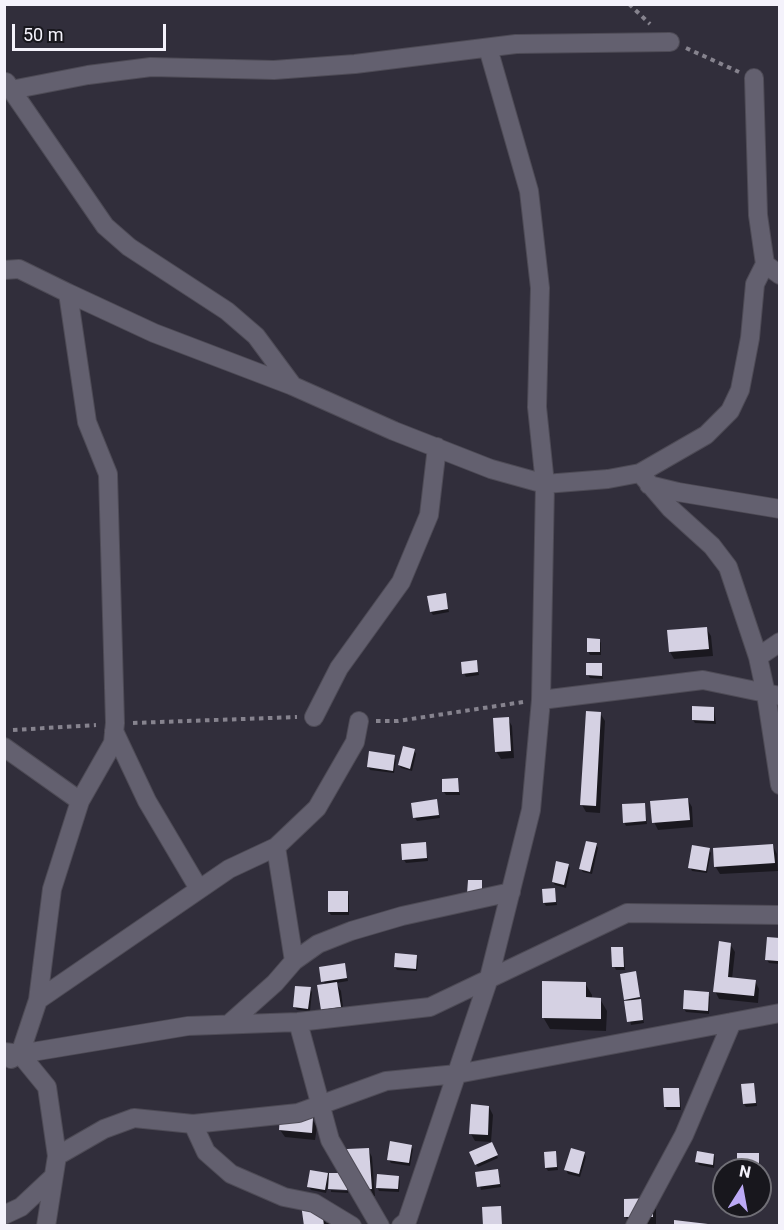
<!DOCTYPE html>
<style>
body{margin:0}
#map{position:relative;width:784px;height:1230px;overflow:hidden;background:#312e3b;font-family:Roboto,sans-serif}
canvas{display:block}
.frame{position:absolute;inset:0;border:6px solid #f4f2fb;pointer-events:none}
.north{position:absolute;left:712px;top:1158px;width:60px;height:60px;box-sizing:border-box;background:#18171d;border:2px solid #706f76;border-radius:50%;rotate:11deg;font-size:16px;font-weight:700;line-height:24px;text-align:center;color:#f4f2fb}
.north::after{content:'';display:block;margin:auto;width:21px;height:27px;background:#bcaaf6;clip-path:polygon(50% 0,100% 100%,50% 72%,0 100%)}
.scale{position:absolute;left:12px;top:24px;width:154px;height:27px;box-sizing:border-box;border:3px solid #f4f2fb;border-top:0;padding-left:8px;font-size:18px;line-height:21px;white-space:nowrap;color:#f4f2fb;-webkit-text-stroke:4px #18171d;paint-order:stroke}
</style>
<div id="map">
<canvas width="784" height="1230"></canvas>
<div class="frame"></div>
<div class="north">N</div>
<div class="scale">50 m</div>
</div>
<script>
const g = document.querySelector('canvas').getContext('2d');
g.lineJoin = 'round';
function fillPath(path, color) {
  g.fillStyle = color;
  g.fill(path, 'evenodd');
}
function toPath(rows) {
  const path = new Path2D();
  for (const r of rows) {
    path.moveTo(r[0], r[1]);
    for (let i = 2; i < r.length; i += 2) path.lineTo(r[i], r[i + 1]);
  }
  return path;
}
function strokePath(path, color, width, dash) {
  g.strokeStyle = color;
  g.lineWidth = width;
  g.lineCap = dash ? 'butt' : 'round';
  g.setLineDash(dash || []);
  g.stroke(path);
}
const shadow = toPath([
 [445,595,449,612,433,615,431,612],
 [706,628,711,636,713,656,674,659,670,652],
 [599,640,601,643,601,655,590,655,588,651],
 [476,662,479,675,466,677,464,673],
 [601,665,603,679,590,678,588,675],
 [714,708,716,724,695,723,693,720],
 [600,713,605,721,600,813,586,812,582,805],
 [508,719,512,726,514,758,501,759,496,751],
 [414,750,416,754,412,771,401,768,399,765],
 [394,757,396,760,394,773,370,770,368,766],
 [457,780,460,795,446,795,444,792],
 [688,800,692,807,693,827,658,830,654,822],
 [436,801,440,818,417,821,415,818],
 [644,805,647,824,626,826,624,822],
 [425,844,428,861,406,863,404,860],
 [596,845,598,848,592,874,583,872,581,869],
 [773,846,777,854,778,871,720,874,715,866],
 [709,850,711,853,707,873,692,871,690,867],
 [568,865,570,868,566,888,555,885,553,882],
 [554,890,557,905,546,906,544,903],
 [347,892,349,896,349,915,331,915,329,912],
 [780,940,779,964,769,963,767,960],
 [730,944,735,952,732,979,755,981,759,989,758,1003,719,999,715,991],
 [622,949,624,952,625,970,616,970,614,966],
 [416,956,418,960,417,971,397,970,395,967],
 [344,965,348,981,336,983,341,991,344,1015,327,1017,322,1010,325,985,321,968],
 [635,973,644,1023,631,1025,626,999],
 [585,983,592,995,592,999,600,999,607,1011,606,1031,550,1029,543,1017],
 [310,989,312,992,310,1011,297,1010,295,1007],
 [708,994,710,997,709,1014,686,1012,684,1009],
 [753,1084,757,1106,746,1107,744,1104],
 [678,1089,680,1093,681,1110,667,1110,665,1107],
 [489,1107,493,1115,491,1142,475,1141,471,1134],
 [312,1119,317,1127,315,1140,285,1137,280,1130],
 [411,1146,413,1149,410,1166,391,1163,389,1160],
 [493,1147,498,1158,478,1167,476,1164],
 [368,1149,372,1157,375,1196,356,1197],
 [555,1153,558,1170,548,1171,546,1168],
 [584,1153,586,1157,580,1177,568,1174,566,1170],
 [714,1155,715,1158,714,1168,699,1165,697,1162],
 [738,1155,758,1155,760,1166,740,1166],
 [497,1170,501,1187,481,1190,477,1174],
 [311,1171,346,1175,348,1188,329,1187,328,1185,326,1193,311,1190,309,1187],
 [398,1177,400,1181,399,1192,379,1191,377,1187],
 [331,1190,348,1191,348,1193,331,1192],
 [652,1200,656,1208,656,1224,630,1224,625,1216],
 [324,1211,326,1223,345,1224,346,1226,306,1226]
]);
const building = toPath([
 [446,593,448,609,430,612,427,596],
 [707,627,709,649,669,652,667,630],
 [587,638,600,639,600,652,587,652],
 [477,660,478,672,462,674,461,662],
 [586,663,602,663,602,676,586,675],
 [692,706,714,707,714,721,692,720],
 [586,711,601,712,596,806,580,805],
 [509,717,511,751,495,752,493,718],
 [403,746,415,749,410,769,398,765],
 [369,751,395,755,393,771,367,767],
 [458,778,459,792,442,792,442,779],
 [688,798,690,820,652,823,650,801],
 [437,799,439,815,413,818,411,803],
 [645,803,646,821,623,823,622,804],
 [586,841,597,843,590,872,579,869],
 [426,842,427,858,402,860,401,844],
 [773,844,775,863,714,867,713,848],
 [692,845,710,848,706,871,688,868],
 [556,861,569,864,564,885,552,882],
 [468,880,482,880,482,894,467,894],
 [555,888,556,902,543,903,542,889],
 [328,891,348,891,348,912,328,912],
 [767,937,780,938,778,961,765,960],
 [719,941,731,943,728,977,756,980,754,996,713,992],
 [611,947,623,947,624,967,612,967],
 [395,953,417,955,416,969,394,967],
 [345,963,347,978,321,982,319,967],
 [636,971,640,997,624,1000,620,974],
 [542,981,586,982,586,997,601,998,601,1019,542,1018],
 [337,982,341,1007,321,1010,317,985],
 [295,986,311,987,308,1009,293,1007],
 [684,990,709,992,708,1011,683,1009],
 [641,999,643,1020,627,1022,624,1001],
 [754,1083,756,1103,743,1104,741,1084],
 [663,1088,679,1088,680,1107,664,1107],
 [471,1104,489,1106,488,1135,469,1134],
 [280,1115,313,1118,312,1133,279,1130],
 [390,1141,412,1145,409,1163,387,1160],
 [492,1142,498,1155,475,1165,469,1152],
 [369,1148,372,1189,350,1190,347,1149],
 [571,1148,585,1152,579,1174,564,1170],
 [556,1151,557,1167,545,1168,544,1152],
 [697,1151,714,1154,713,1165,695,1162],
 [737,1153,759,1153,759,1163,737,1163],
 [498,1169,500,1184,477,1187,475,1172],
 [310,1170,328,1173,325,1190,307,1187],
 [329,1173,347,1173,347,1190,328,1189],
 [377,1174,399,1176,398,1189,376,1188],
 [653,1198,653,1217,624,1217,624,1199],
 [321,1201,324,1226,304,1226,301,1204],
 [501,1206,502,1226,483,1226,482,1207],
 [674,1220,708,1224,708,1226,674,1226]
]);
const path = toPath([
 [629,4,650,24],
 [686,48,739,72],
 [376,721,398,721,523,702],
 [133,723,297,717],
 [13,730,96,725]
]);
const minor = toPath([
 [6,82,105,226,129,247,227,311,256,336,293,386],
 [11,90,88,75,151,67,274,70,355,64,516,44,670,42],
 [765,264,780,275],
 [4,270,19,269,68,293,87,422,108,474,115,723,113,743,80,801,52,889,38,1000],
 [68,293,154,333,293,386,394,431,491,469,545,484,608,479,640,473,706,435,730,411,740,390,750,338,755,284,765,264,758,215,754,78],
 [640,473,670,508,712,546,728,567,758,657,766,694,780,785],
 [649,485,678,492,780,509],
 [758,657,780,642],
 [541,700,703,680,780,696],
 [314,717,339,668,401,582,429,515,437,447],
 [114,731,147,801,199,889],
 [4,747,80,801],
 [276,847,294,961],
 [298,1022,330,1140,380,1226],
 [229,1024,275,983,294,961,318,944,351,931,402,916,511,892],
 [4,1052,20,1054,188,1026,298,1022,430,1007,627,913,780,915],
 [20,1054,47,1087,57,1156,46,1226],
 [11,1059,20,1054,38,1000,229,869,276,847,317,808,355,742,359,721],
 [193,1124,206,1152,231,1174,284,1197,314,1203,352,1226],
 [57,1156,104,1129,134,1118,193,1124,298,1113,386,1081,457,1074,780,1013],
 [4,1215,21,1207,53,1177],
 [401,1226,407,1221,489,978,531,810,541,700,545,484,537,407,540,288,529,191,488,48],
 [635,1226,684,1135,732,1022]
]);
fillPath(shadow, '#0007');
fillPath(building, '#d5d1e3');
strokePath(minor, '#4e4b56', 20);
strokePath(path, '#86838e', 4, [4.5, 4.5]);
strokePath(minor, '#63606f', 18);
</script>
